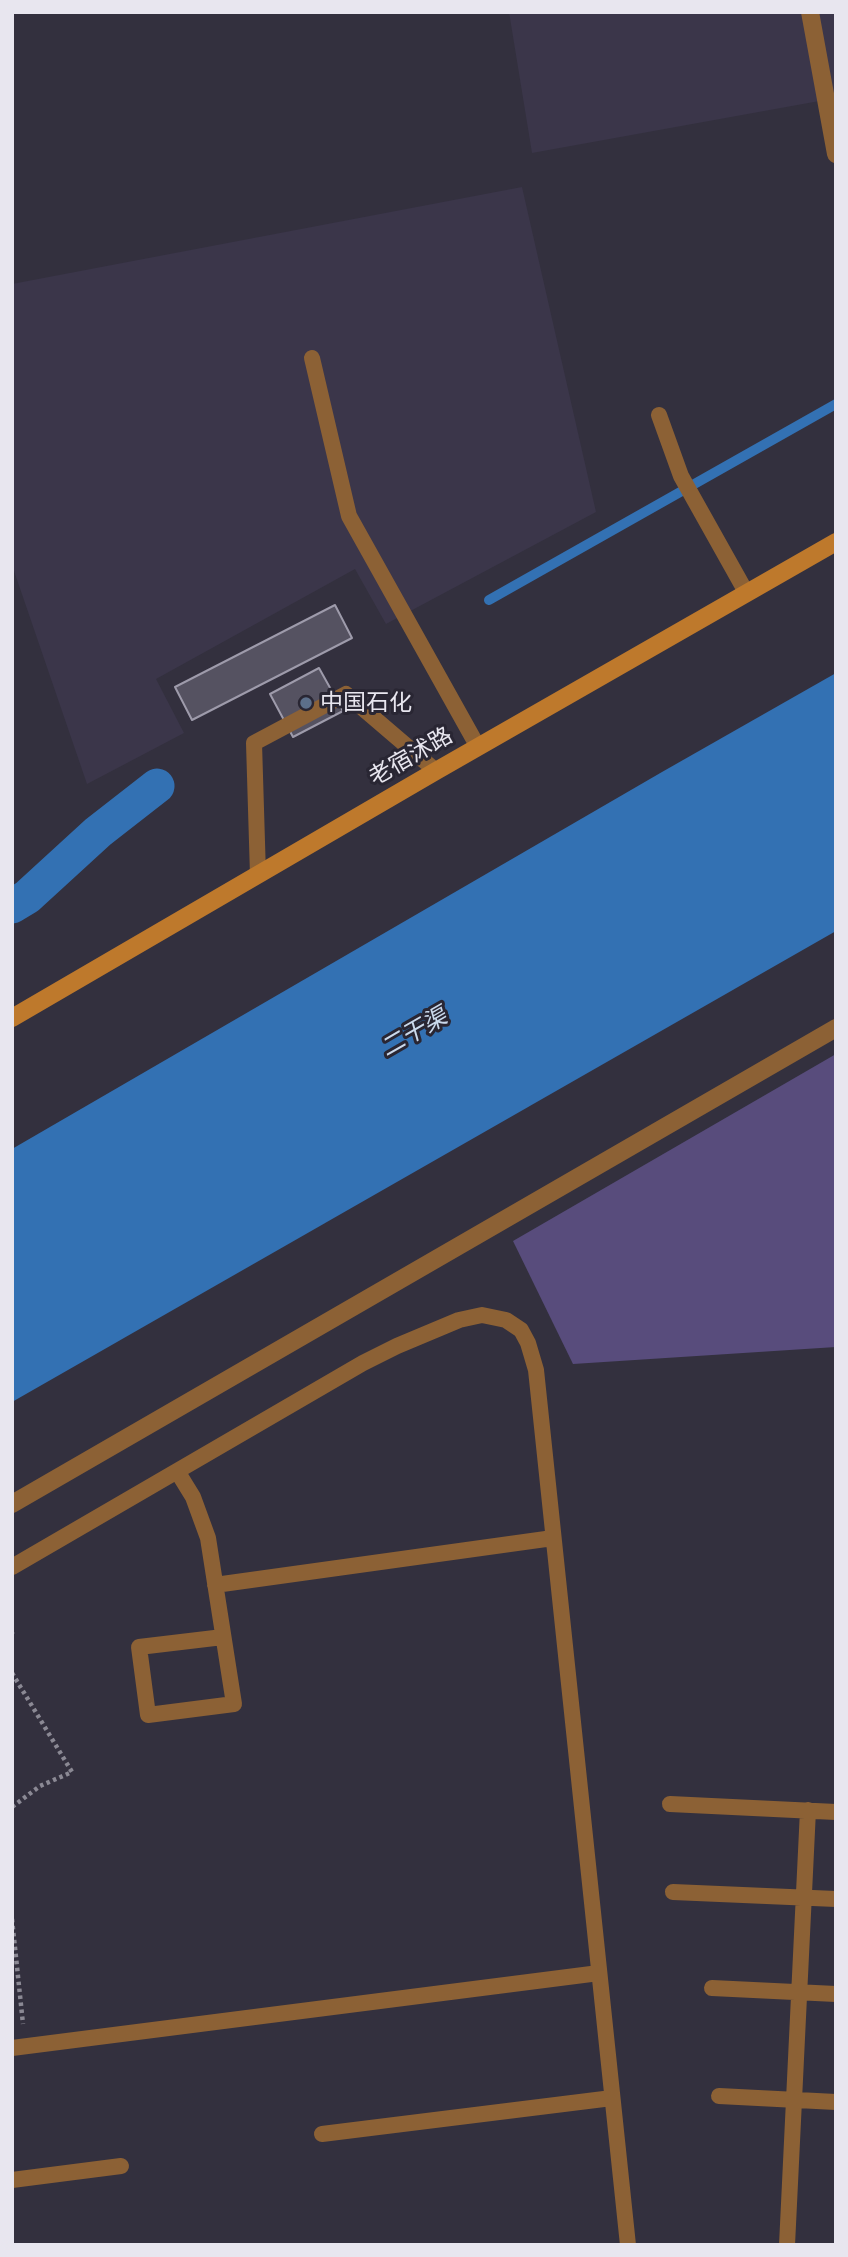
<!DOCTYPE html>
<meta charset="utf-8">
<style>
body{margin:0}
#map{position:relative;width:848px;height:2257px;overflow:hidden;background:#33303e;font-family:"Work Sans",sans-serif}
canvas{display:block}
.frame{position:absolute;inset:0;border:14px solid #e8e6ef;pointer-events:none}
</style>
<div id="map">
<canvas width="848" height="2257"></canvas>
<div class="frame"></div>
</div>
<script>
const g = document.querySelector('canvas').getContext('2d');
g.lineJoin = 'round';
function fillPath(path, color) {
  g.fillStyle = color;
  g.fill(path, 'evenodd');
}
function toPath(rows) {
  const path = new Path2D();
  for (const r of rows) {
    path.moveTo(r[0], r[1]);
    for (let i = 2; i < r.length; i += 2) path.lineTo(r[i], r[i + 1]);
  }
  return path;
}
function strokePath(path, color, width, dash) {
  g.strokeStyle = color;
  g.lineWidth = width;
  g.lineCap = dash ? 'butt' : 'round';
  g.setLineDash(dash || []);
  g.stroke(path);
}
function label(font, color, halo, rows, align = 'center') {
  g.font = font + ' "Work Sans","Noto Sans SC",sans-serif';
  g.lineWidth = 6;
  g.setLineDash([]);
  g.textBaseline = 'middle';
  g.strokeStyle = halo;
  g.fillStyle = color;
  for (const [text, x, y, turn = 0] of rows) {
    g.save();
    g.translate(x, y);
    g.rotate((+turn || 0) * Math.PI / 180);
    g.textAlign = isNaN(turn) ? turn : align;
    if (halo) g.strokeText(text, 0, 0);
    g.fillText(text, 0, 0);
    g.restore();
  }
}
const built = toPath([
 [509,12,836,12,836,98,532,153],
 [522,187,596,512,386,624,355,569,156,679,184,733,87,784,12,565,12,284]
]);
const green = toPath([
 [836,1054,836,1347,573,1364,513,1241]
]);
const water = toPath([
 [836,673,836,931,12,1402,12,1149,662,772]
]);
const stream = toPath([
 [489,600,836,404]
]);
const canal = toPath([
 [12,906,27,897,98,832,157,786]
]);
const building = toPath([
 [335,605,352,638,192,720,175,687,335,605],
 [319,668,343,711,293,737,270,694,319,668]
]);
const path = toPath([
 [12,1632,12,1634],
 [12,1673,72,1772,40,1786,12,1807],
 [12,1919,23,2024]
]);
const lane = toPath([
 [312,358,349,516,478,747],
 [659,415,681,476,746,592],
 [258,875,254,743,346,694,436,771],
 [177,1471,193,1497,208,1538,234,1704,148,1715,139,1647,223,1637],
 [12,1567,363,1363,397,1346,459,1320,482,1315,506,1320,521,1330,528,1343,536,1370,628,2245],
 [215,1585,553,1538],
 [670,1804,836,1812],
 [673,1892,836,1899],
 [712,1988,836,1994],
 [12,2048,599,1973],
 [719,2096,836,2102],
 [322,2134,612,2098],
 [12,2180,121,2166],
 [787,2245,808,1810]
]);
const street = toPath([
 [810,12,836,154],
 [12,1504,836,1028]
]);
const secondary = toPath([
 [12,1018,436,771,836,542]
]);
const markers = [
 [306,703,7,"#5c6f8a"]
];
const poiNames = [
 ["中国石化",320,703]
];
const streetNames = [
 ["老宿沭路",411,757,-30]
];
const waterNames = [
 ["二干渠",414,1033,-30]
];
fillPath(built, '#3b364a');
fillPath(green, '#584c7c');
fillPath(water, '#3371b3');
strokePath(stream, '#3371b3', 10);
strokePath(canal, '#3371b3', 35);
fillPath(building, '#555261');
strokePath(building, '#9e9bab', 2);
strokePath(path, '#8b8994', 4.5, [3.5, 3.5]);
strokePath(lane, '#8c6135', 16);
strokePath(street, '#8c6135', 18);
strokePath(secondary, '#be792c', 18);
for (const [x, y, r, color] of markers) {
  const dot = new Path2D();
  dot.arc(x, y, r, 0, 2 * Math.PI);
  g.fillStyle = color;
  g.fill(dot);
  strokePath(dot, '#292633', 2.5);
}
label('23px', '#e8e6ef', '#292633', poiNames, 'left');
label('23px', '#e8e6ef', '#292633', streetNames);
label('italic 24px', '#cad9ec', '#292633', waterNames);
</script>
